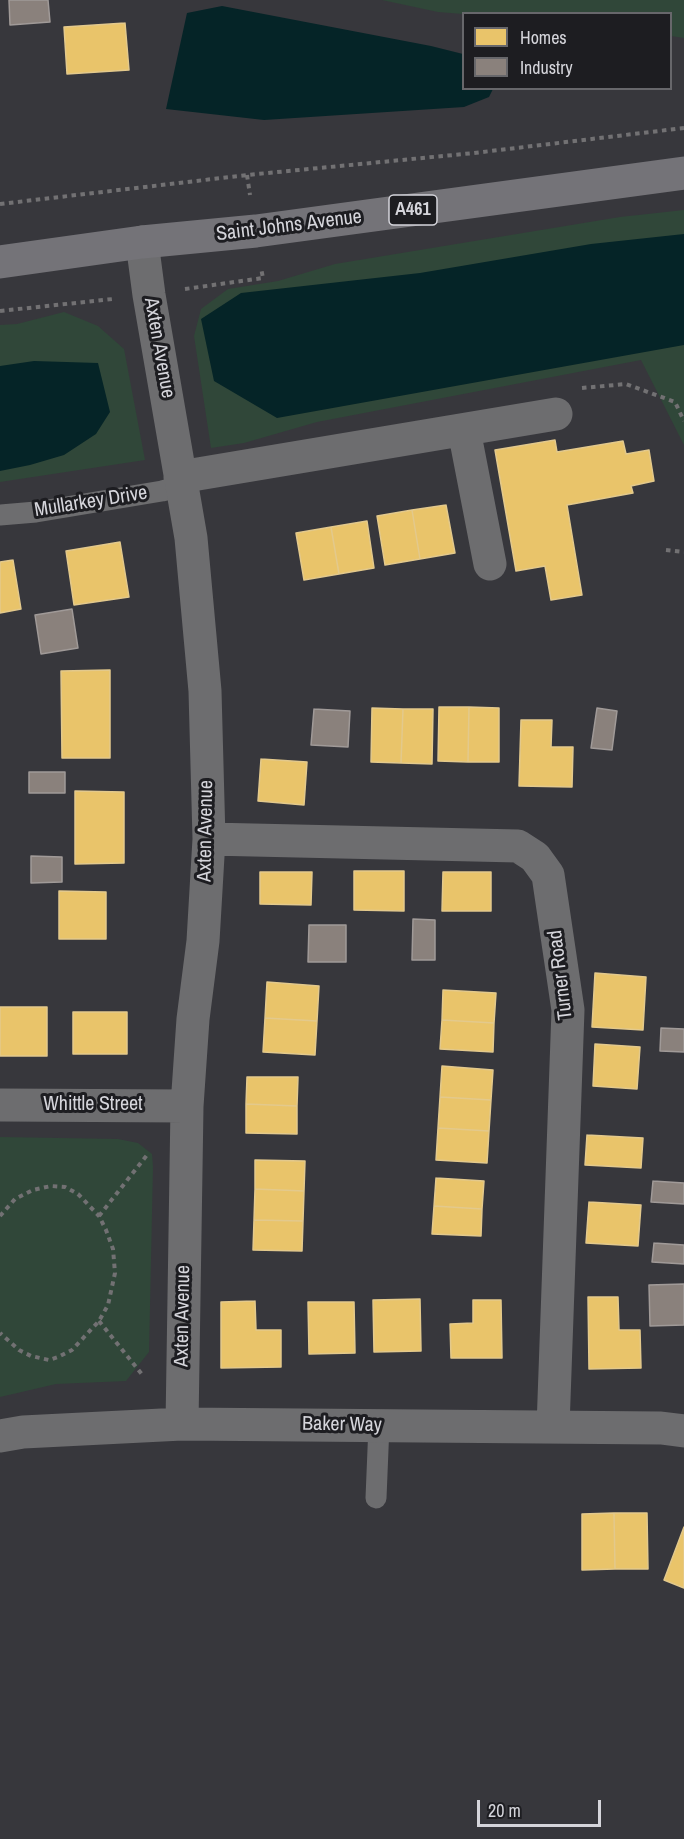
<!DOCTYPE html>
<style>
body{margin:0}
#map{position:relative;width:684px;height:1839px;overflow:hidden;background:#37373c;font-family:"Archivo Narrow",sans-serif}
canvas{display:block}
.legend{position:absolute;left:462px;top:12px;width:210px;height:78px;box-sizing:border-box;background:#1d1d21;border:2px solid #67676b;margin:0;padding:8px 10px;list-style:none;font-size:18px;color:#d5d5db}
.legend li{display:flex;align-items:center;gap:12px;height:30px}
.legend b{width:30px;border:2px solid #67676b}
.scale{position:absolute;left:477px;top:1800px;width:124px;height:27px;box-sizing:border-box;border:3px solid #d5d5db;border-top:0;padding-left:8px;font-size:18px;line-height:21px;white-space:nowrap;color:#d5d5db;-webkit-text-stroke:4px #1d1d21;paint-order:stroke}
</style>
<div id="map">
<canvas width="684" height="1839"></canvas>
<ul class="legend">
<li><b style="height:16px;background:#e9c46a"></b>Homes</li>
<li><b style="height:16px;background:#8a817c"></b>Industry</li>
</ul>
<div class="scale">20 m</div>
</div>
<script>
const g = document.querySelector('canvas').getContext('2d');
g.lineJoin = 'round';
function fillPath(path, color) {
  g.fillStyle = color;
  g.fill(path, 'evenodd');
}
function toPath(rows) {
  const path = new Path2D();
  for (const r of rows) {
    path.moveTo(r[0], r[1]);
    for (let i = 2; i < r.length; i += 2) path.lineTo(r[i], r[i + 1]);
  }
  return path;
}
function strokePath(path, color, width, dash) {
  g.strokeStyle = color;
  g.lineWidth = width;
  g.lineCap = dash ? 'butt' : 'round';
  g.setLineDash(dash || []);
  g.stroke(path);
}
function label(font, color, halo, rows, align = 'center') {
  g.font = font + ' "Archivo Narrow",sans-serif';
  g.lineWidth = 6;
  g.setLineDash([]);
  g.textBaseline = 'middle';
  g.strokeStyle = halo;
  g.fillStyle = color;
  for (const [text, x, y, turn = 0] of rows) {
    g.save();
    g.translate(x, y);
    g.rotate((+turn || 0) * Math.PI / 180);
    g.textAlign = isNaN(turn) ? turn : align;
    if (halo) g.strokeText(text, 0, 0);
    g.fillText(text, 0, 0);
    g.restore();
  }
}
const green = toPath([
 [382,0,684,0,684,38,671,36,670,14,463,14,438,12],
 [684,210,684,445,641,360,317,422,244,443,211,448,194,336,201,309,228,289,278,281,335,264,620,217],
 [64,312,98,326,124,349,145,460,0,482,0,325,17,324],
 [0,1137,118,1139,138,1143,152,1154,153,1167,149,1352,126,1381,56,1384,0,1397]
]);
const water = toPath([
 [222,6,431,46,463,54,464,88,493,89,489,97,464,107,264,120,166,109,187,13],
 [684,234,684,345,277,418,214,381,201,319,241,293,420,273,591,244],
 [34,361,98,363,110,412,96,434,64,455,30,465,0,471,0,366]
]);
const homes = toPath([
 [125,23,129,70,67,74,64,27,125,23],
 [555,440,557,452,623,441,626,454,649,450,654,481,631,486,633,493,567,505,582,595,551,600,545,566,516,571,495,450,555,440],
 [446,505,455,553,420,559,412,510,446,505],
 [412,510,420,559,385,565,377,516,412,510],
 [367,521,374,568,339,574,331,527,367,521],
 [331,527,339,574,304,580,296,533,331,527],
 [120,542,129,597,74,605,66,551,120,542],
 [13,560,21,609,0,613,0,562,13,560],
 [110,670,110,758,62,758,61,671,110,670],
 [439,707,469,707,468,762,438,761,439,707],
 [469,707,499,708,499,762,468,762,469,707],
 [372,708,403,709,401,763,371,762,372,708],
 [403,709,433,709,432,764,401,763,403,709],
 [521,720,552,720,551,747,573,747,572,787,519,786,521,720],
 [261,759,307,762,304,805,258,801,261,759],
 [75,791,124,792,124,863,75,864,75,791],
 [354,871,404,871,404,911,354,910,354,871],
 [260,872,312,872,311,905,260,904,260,872],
 [443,872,491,872,491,911,442,911,443,872],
 [59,891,106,892,106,939,59,939,59,891],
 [595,973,646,977,643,1030,592,1027,595,973],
 [267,982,319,986,317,1021,265,1018,267,982],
 [443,990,496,993,494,1023,442,1020,443,990],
 [0,1007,47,1007,47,1056,0,1056,0,1007],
 [73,1012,127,1012,127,1054,73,1054,73,1012],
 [265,1018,317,1021,315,1055,263,1052,265,1018],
 [442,1020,494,1023,493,1052,440,1049,442,1020],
 [595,1044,640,1047,637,1089,593,1086,595,1044],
 [442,1066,493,1070,491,1100,440,1097,442,1066],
 [247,1077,298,1077,297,1106,246,1104,247,1077],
 [440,1097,491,1100,489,1131,438,1128,440,1097],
 [246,1104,297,1106,297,1134,246,1133,246,1104],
 [438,1128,489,1131,487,1163,436,1160,438,1128],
 [587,1135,643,1138,641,1168,585,1165,587,1135],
 [255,1160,305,1161,304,1191,255,1189,255,1160],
 [436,1178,484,1181,482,1209,434,1206,436,1178],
 [255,1189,304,1191,303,1221,254,1220,255,1189],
 [589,1202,641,1205,638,1246,586,1243,589,1202],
 [434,1206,482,1209,481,1236,432,1234,434,1206],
 [254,1220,303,1221,302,1251,253,1250,254,1220],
 [588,1297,618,1297,619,1330,640,1330,641,1368,589,1369,588,1297],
 [420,1299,421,1351,374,1352,373,1300,420,1299],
 [473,1300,501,1300,502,1358,451,1358,450,1324,473,1323,473,1300],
 [255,1301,256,1330,281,1330,281,1367,221,1368,221,1302,255,1301],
 [308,1302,354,1302,355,1353,309,1354,308,1302],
 [614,1513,647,1513,648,1569,615,1569,614,1513],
 [614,1513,615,1569,582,1570,582,1514,614,1513],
 [684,1527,684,1588,664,1580,684,1527]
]);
const industry = toPath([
 [9,0,48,0,50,22,10,25,9,0],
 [72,609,78,648,41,654,35,615,72,609],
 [597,708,617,711,612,750,591,748,597,708],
 [314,709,350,711,348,747,311,745,314,709],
 [29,772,65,772,65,793,29,793,29,772],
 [31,856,62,857,62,882,31,883,31,856],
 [413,919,435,920,435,960,412,960,413,919],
 [309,925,346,925,346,962,308,962,309,925],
 [661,1028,684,1029,684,1052,660,1051,661,1028],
 [653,1181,684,1183,684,1204,651,1202,653,1181],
 [654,1243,684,1245,684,1264,652,1262,654,1243],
 [684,1284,684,1325,650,1326,649,1285,684,1284]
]);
const path = toPath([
 [247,175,250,195],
 [0,204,247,175,474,153,684,128],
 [185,289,263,278,261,268],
 [0,311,113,299],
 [582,388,626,384,675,402,684,421],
 [666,550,684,552],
 [0,1216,15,1199,33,1190,51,1186,65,1187,78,1194,99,1216,106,1230,113,1249,115,1273,108,1305,99,1321,72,1350,58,1357,49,1360,31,1356,19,1350,0,1333],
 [99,1216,147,1155],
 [99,1321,144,1377]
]);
const lane = toPath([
 [0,515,36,512,162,491,182,486],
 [376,1498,379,1425]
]);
const street = toPath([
 [142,242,149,295,191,538,205,691,209,839,203,941,193,1019,187,1106,182,1424],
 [464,430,490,564],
 [180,477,556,414],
 [209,839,518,846,535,857,548,875,568,1010,553,1427],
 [0,1105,187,1106],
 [0,1436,23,1432,182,1424,661,1428,684,1431]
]);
const highway = toPath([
 [0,262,142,242,256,231,684,173]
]);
const shields = [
 [413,210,48]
];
const shieldNames = [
 ["A461",413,210]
];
const streetNames = [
 ["Saint Johns Avenue",289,226,-7],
 ["Axten Avenue",159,348,80],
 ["Mullarkey Drive",91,502,-9],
 ["Axten Avenue",206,831,-89],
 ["Turner Road",561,975,-97],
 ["Whittle Street",93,1105],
 ["Axten Avenue",183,1316,-89],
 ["Baker Way",342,1425,1]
];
fillPath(green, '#304739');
fillPath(water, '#052427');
fillPath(homes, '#e9c46a');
strokePath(homes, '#e3c98c', 1.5);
fillPath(industry, '#8a817c');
strokePath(industry, '#a09a98', 1.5);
strokePath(path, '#727173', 4, [4.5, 4.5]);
strokePath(lane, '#6d6d6f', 21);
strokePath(street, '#6d6d6f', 33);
strokePath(highway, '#747378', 33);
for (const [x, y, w] of shields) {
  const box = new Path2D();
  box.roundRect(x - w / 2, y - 15, w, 30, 4.5);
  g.fillStyle = '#1d1d21';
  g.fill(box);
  strokePath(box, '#d5d5db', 1.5);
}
label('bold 18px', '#d5d5db', null, shieldNames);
label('20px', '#d5d5db', '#1d1d21', streetNames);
</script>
